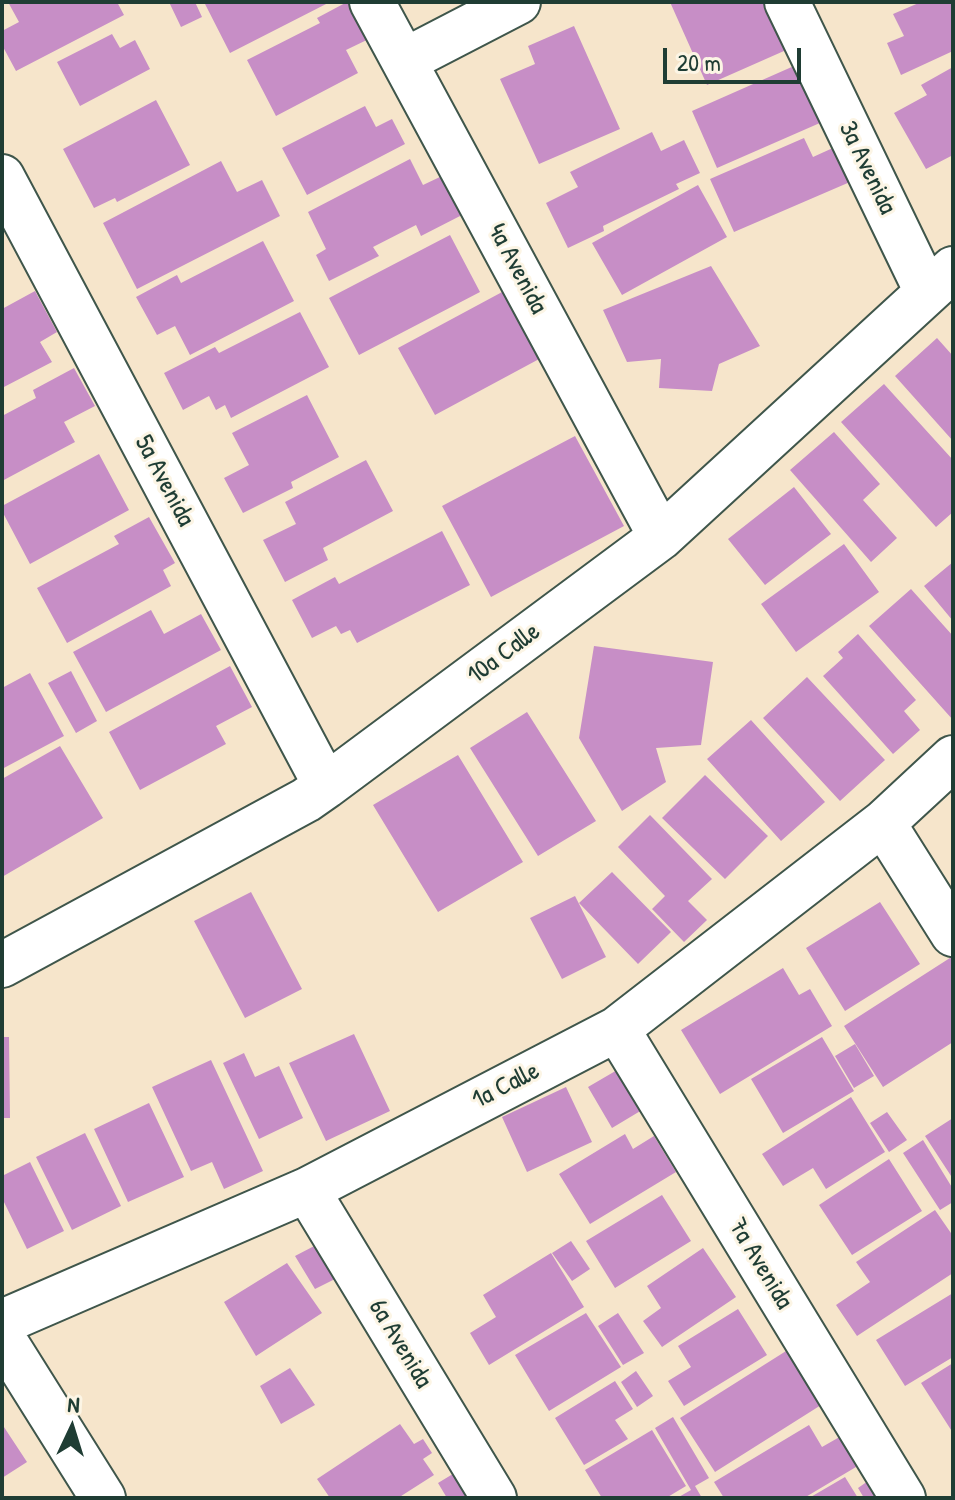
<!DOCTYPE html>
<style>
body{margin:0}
#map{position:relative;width:955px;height:1500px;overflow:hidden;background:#f6e5cb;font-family:"Patrick Hand",sans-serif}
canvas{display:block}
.frame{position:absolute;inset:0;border:4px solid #1f3d34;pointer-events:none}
.north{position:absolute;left:32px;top:1388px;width:80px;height:80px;-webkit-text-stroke:6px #fcf5e5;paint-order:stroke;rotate:4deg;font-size:22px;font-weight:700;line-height:32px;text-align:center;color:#1f3d34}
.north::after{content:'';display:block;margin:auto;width:28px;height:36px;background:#1f3d34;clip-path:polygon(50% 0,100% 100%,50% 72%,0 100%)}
.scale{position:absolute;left:663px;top:48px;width:138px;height:36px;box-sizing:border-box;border:4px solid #1f3d34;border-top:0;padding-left:10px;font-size:24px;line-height:28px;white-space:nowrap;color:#1f3d34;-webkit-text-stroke:6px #fcf5e5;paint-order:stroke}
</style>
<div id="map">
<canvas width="955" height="1500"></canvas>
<div class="frame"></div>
<div class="north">N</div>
<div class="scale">20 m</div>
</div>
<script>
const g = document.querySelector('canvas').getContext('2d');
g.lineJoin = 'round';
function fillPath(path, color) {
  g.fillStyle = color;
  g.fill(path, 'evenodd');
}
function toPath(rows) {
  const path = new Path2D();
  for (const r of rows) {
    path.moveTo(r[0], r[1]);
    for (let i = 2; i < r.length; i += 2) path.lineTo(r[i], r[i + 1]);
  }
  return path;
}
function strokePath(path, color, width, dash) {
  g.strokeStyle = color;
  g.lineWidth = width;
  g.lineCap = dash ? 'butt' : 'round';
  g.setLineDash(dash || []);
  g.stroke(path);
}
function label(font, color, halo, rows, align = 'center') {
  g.font = font + ' "Patrick Hand",sans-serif';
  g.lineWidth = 6;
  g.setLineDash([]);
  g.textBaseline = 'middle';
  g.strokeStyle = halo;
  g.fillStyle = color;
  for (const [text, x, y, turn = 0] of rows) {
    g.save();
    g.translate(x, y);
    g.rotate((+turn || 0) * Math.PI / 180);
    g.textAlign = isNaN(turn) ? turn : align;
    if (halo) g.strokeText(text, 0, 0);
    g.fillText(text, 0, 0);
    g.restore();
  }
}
const building = toPath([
 [8,2,117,2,124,15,16,71,2,45,2,31,19,22],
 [169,2,195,2,202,17,181,27],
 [204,2,330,2,230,53],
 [347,2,354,2,373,37,346,50,358,73,276,116,247,60,320,23,317,18],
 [670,2,773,2,793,47,707,85],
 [921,2,953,2,953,51,901,75,887,43,904,36,893,14],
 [574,26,620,129,539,164,500,79,535,64,528,46],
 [112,34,120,48,135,40,150,69,80,106,57,62],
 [803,62,829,119,717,168,692,111],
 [953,67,953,155,926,169,894,113,927,95,921,85],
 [156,100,190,165,117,202,115,198,94,208,63,149],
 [365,106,376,127,392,119,405,144,307,195,282,148],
 [652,132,661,151,684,140,700,173,676,184,679,189,603,226,604,231,568,248,546,203,578,187,570,172],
 [804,138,813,157,835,147,850,182,734,232,710,179],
 [410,159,423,185,442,176,462,215,421,236,416,225,373,247,379,256,329,281,316,255,326,249,308,212],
 [221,161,237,192,262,180,280,216,137,289,103,223],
 [698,185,727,237,622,295,592,243],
 [450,235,480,292,359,355,329,298],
 [263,241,294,301,190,355,175,326,157,335,136,297,177,275,181,283],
 [711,266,760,346,719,364,712,391,659,388,661,359,627,362,603,310],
 [35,291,57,332,40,342,52,362,2,388,2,309],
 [504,291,541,358,435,415,398,348],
 [300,312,329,367,231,418,225,405,216,410,209,396,183,410,164,373,215,347,219,353],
 [937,338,953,356,953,441,895,376],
 [74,368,95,406,64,422,75,442,2,481,2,416,36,398,33,390],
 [884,384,953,460,953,512,936,527,841,422],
 [307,395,339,457,291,482,293,488,243,513,224,478,249,465,232,433],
 [834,432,880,484,863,500,897,538,871,562,790,470],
 [575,436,624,526,491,597,442,506],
 [99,454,129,510,30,564,2,511,2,506],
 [366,460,393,511,323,548,328,560,285,582,263,540,296,524,285,502],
 [794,487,831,534,765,585,728,539],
 [149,517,175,563,163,570,171,586,67,643,37,588,119,544,114,536],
 [442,531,470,585,357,643,350,630,341,634,336,626,312,638,292,600,335,577,339,584],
 [844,544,879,592,796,652,761,604],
 [953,562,953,621,924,586],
 [911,589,953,636,953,720,869,626],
 [151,610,164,634,201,614,221,650,106,712,73,652],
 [858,634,916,700,904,711,920,730,893,754,823,676,843,658,838,652],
 [594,646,713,662,701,745,656,748,666,782,622,811,579,738],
 [230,666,252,707,216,726,226,744,140,790,109,732],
 [71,671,97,721,76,733,48,683],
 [30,673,64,736,2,769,2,688],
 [807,677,885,760,840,801,763,718],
 [527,712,596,821,538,856,470,748],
 [751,720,825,802,781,841,707,759],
 [60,746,103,818,2,877,2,779],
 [458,755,523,862,438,912,373,805],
 [705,775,768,836,725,879,662,818],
 [650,815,712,879,688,901,707,920,684,942,652,909,665,896,618,847],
 [612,872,671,932,638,964,579,903],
 [251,892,302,989,245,1018,194,921],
 [575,896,606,957,562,979,530,918],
 [880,902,920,964,845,1011,806,948],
 [953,956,953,1042,883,1087,844,1026],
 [783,968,799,995,810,989,832,1026,720,1094,681,1030],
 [354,1034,390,1111,326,1141,289,1063],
 [2,1037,9,1037,10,1118,2,1118],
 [822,1037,854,1091,783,1133,751,1079],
 [855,1044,874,1076,854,1088,835,1056],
 [244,1053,255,1077,279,1066,303,1118,259,1139,223,1063],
 [211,1060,263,1171,224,1189,212,1162,191,1171,152,1087],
 [624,1066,647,1107,612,1128,588,1087],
 [566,1087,592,1142,527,1172,502,1117],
 [851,1097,885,1152,826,1189,813,1168,783,1186,762,1154],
 [149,1103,184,1177,128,1202,94,1129],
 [887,1112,907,1140,889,1152,870,1123],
 [953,1118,953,1179,925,1136],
 [85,1133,121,1206,72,1230,36,1157],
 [625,1134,633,1149,654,1136,676,1172,590,1224,559,1174],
 [923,1140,953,1189,953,1202,940,1210,903,1153],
 [889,1159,922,1211,852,1255,819,1205],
 [30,1162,64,1231,27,1249,2,1198,2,1176],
 [662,1195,691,1241,615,1288,586,1241],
 [935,1210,953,1236,953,1273,857,1336,836,1305,870,1282,856,1262],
 [571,1241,590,1269,572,1281,552,1253],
 [320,1243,343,1275,315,1289,295,1256],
 [703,1248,736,1297,662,1347,643,1321,661,1308,647,1286],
 [551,1253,584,1307,489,1365,470,1333,496,1317,483,1295],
 [287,1263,322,1313,256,1356,224,1302],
 [953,1293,953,1357,905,1386,876,1340],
 [738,1309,767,1355,684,1406,668,1381,691,1367,678,1346],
 [586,1313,621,1367,549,1411,515,1355],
 [618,1313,644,1353,623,1365,598,1326],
 [794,1346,829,1400,715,1472,680,1418],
 [953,1363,953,1433,921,1383],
 [290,1368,315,1405,281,1424,260,1386],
 [636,1371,653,1396,637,1407,621,1382],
 [615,1381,633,1409,615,1420,628,1439,584,1465,555,1418],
 [673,1417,709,1478,695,1486,702,1498,677,1498,691,1490,655,1428],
 [2,1424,27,1462,2,1478],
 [400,1424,414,1444,423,1439,432,1453,423,1459,434,1475,398,1498,330,1498,317,1479],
 [809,1425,822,1447,843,1435,861,1464,804,1498,724,1498,714,1482],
 [652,1430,686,1486,666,1498,602,1498,585,1470],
 [471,1463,489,1498,447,1498,438,1483],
 [845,1477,858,1498,809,1498],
 [868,1481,880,1498,864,1498,858,1488]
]);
const street = toPath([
 [372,2,661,537],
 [787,2,927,292],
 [404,61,518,2],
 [2,177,326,786],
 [883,823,953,934],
 [2,965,306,800,326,786,661,537,953,269],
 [617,1029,903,1498],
 [307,1190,494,1498],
 [2,1322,307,1190,617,1029,883,823,953,758],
 [2,1337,103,1498]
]);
const streetNames = [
 ["3a Avenida",867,168,64],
 ["4a Avenida",517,269,62],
 ["5a Avenida",164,481,62],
 ["10a Calle",504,654,-37],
 ["1a Calle",506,1086,-27],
 ["7a Avenida",760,1264,59],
 ["6a Avenida",400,1344,59]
];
fillPath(building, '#c78ec6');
strokePath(street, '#3f564b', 48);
strokePath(street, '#fff', 44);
label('26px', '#1f3d34', '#fcf5e5', streetNames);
</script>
